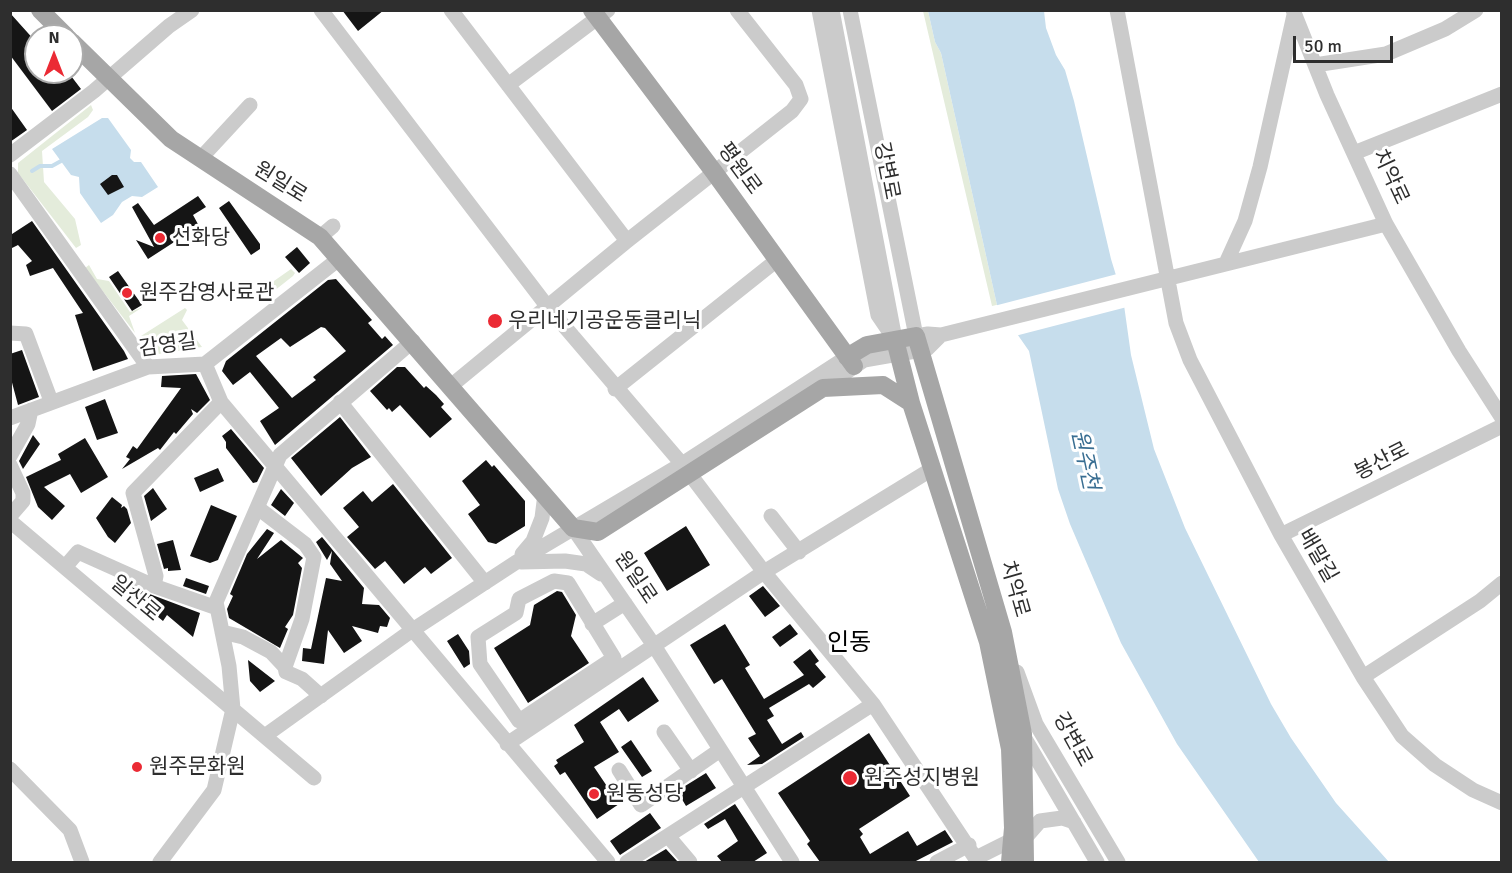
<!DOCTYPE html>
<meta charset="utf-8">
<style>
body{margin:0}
#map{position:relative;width:1512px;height:873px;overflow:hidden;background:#fff;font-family:Signika,sans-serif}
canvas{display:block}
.frame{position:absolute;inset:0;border:12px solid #2e2e2e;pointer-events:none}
.north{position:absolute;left:24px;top:24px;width:60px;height:60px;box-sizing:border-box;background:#fff;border:2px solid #ababab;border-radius:50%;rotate:0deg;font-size:16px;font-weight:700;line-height:24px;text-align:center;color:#2e2e2e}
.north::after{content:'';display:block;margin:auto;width:21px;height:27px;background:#eb2a34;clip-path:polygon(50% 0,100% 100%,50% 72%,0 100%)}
.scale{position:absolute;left:1293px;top:36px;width:100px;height:27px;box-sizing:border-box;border:3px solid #2e2e2e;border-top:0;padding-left:8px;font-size:18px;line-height:21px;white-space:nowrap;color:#2e2e2e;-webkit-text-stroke:4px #fff;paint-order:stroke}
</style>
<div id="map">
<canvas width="1512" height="873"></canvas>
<div class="frame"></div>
<div class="north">N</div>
<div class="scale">50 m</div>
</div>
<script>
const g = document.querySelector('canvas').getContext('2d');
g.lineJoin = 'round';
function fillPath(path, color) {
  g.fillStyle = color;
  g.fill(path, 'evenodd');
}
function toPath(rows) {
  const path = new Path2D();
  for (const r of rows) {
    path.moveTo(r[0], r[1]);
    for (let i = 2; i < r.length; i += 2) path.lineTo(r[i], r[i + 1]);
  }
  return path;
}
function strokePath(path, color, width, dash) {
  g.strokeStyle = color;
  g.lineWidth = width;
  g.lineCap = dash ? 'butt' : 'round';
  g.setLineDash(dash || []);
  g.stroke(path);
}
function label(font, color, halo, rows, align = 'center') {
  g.font = font + ' Signika,"Noto Sans KR",sans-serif';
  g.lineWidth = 6;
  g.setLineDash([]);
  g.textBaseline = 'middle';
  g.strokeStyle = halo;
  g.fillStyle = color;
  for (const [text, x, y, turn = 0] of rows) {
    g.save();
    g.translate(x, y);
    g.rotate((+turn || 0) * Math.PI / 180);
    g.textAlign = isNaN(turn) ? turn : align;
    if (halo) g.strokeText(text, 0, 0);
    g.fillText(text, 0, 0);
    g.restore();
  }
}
const green = toPath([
 [923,11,928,11,935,42,941,53,997,305,992,306],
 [91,105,93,110,88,117,42,151,44,182,75,219,81,245,76,248,18,173,18,163],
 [89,265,97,279,109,281,130,312,143,307,129,316,135,333,85,268],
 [291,269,295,273,293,276,260,302,259,299,264,288],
 [185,308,187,310,182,320,202,347,152,355,141,336]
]);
const water = toPath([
 [928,11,1044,11,1046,28,1056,55,1065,70,1074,101,1111,259,1123,298,1131,355,1154,449,1185,528,1271,704,1291,738,1336,803,1389,862,1259,862,1177,744,1121,643,1070,524,1058,489,1029,351,997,305,941,53,935,42],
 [102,118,108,118,131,150,130,158,134,162,141,162,158,187,142,197,132,196,122,202,113,215,101,223,80,193,79,177,71,175,52,149]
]);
const pier = toPath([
 [1121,273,1127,307,1015,336,994,306]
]);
const stream = toPath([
 [32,171,40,166,52,166,61,161]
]);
const building = toPath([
 [342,10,384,10,358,31],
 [10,13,36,42,36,72,68,72,81,89,52,111,10,55],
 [10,106,27,130,10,142],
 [112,175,117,175,124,187,108,195,100,184],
 [198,196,206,207,193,215,199,226,148,259,136,240,154,247,132,207,138,203,154,225],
 [229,201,260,244,260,249,251,255,219,208],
 [32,221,124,351,128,359,93,371,75,315,83,313,53,268,30,276,26,265,32,261,18,245,12,248,12,234],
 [297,247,310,263,299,273,285,257],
 [118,271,142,305,132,311,109,277],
 [336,279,372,320,368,323,382,339,385,336,393,345,275,445,260,421,279,408,250,372,233,385,222,371,226,361,328,280],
 [321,327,325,328,346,351,313,377,316,380,292,398,256,356,281,338,290,347],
 [246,280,258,294,250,301,238,287],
 [22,350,39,397,18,405,10,375,10,354],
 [397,367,405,367,424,388,426,386,436,395,444,404,441,407,452,419,430,438,400,405,392,412,389,408,387,410,370,391],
 [196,374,210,400,197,413,191,409,193,414,176,434,174,432,160,450,158,448,122,469,130,459,126,457,133,446,137,449,181,388,161,387,162,376],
 [105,399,118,433,97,440,85,407],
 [340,417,371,457,352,468,321,496,291,458],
 [231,429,264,468,257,482,253,483,226,448,226,442,222,436],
 [33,435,40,444,23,469,19,461],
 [85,438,108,477,81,493,70,474,44,487,65,506,52,520,38,507,26,477,61,460,58,454],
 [486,460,492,467,494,465,525,501,525,526,496,544,488,542,468,514,480,505,462,481],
 [218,468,224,481,200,492,194,478],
 [393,484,452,558,431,574,425,567,404,584,385,561,375,569,347,537,359,527,343,508,363,491,372,502],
 [153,488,167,509,151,521,144,496],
 [281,489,294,503,285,516,271,505],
 [112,497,122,505,121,508,124,506,127,509,131,523,115,543,108,537,96,518],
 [211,505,237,516,218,560,210,563,190,556],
 [686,526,710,565,667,591,644,553],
 [267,529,274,533,257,559,281,540,303,558,298,563,302,568,293,615,285,627,288,629,280,648,229,618,227,609,233,596,230,594,247,554],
 [322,537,364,588,362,604,379,605,390,618,387,627,380,626,378,633,352,626,362,641,344,653,328,630,324,664,302,661,303,648,311,649,326,578,342,581,330,564,332,551,327,560,316,542],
 [173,540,181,570,168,571,168,568,164,569,157,544],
 [186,578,209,586,206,594,183,586],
 [763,586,780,606,765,617,749,596],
 [131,587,200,613,193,637,167,615,163,621,152,612,156,607],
 [557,591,562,592,576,615,571,636,589,663,528,703,494,648,530,625,534,605],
 [725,624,750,665,745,668,764,699,804,675,793,662,810,649,819,661,815,664,826,677,813,688,809,684,769,708,774,716,767,720,782,744,801,732,804,737,762,764,747,765,760,756,748,738,756,734,722,679,714,684,690,645],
 [790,624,798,634,780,647,772,637],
 [458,634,469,651,470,664,464,668,447,641],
 [248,660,275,681,260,692,250,681],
 [643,677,659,701,628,722,619,709,600,722,619,752,594,767,619,804,597,819,565,772,560,775,554,766,558,763,556,760,584,742,574,725],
 [869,733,910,796,859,829,863,834,860,837,870,854,908,831,917,846,945,830,953,842,914,862,820,862,807,844,810,841,778,793],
 [631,740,652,771,642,777,621,747],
 [706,773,716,788,686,806,677,791],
 [735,804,767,853,753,862,722,862,717,856,738,841,725,819,708,829,704,824],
 [650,813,661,828,620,855,610,841],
 [666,849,678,862,644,862]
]);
const minor = toPath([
 [321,10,547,306,682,464],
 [451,10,627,241],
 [819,10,878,315,895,340],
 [832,10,894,334],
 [850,10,916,336,928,334,941,335,1386,224],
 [1117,10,1176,323,1190,360,1281,535,1363,677,1402,736,1435,765,1473,790,1502,803],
 [1293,10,1327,95,1386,224,1459,351,1502,418],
 [1315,65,1386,54,1445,29,1476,10],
 [508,85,608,10],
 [1354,153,1502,94],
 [10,155,94,91,169,26,192,10],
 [200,159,250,105],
 [10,174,148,367],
 [320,237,333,226],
 [1226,263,1245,221,1260,167,1294,15],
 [10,333,26,334,51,401],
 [205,364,221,402,608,862],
 [452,385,627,241,792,111,801,99,796,85,737,10],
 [823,388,864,360,927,349,941,335],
 [615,389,777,260],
 [340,402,485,583],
 [10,418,148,367,205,364,340,258],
 [10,456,28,424,31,410],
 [10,465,23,493,23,501,10,516],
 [689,473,764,572,873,704,978,862],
 [258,508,305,544,314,557,302,619,285,667,286,672,302,679,321,696],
 [771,516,799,552],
 [10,521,314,778],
 [573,528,653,644,792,862],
 [1281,535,1502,426],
 [522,554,533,541,542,518,545,494],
 [521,562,565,561,586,564,601,574],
 [65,567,78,552,154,586,217,608],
 [554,581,568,583,614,658,519,721,480,664,478,637,516,613,519,599,554,581],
 [154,586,156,576,133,493,221,402],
 [592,624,625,603],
 [222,632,243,637,271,652,285,667],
 [1017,672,1036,724,1118,862],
 [1363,677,1480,601,1502,583],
 [664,732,691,771],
 [266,735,411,631,515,563,682,464,847,357],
 [1024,737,1097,862],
 [507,744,764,572,932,469],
 [10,769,70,830,82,862],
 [619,770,641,805,720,750],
 [668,836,690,862],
 [1026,837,1040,821,1062,818,1074,822],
 [976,858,1012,840],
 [160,862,214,790,233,709,229,666,216,602,280,455,413,341],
 [627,862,873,704],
 [937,862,969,845]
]);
const major = toPath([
 [40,10,66,36],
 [592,10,714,172,854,366],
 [72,42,171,139,320,237,573,528,598,532,823,388,883,385,911,403],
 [895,340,911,403,988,642,1010,749,1013,828,1010,862],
 [847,357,867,345,916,336,1003,632,1023,734,1025,862]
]);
const markers = [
 [160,238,6,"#eb2a34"],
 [127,293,6,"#eb2a34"],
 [495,321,8,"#eb2a34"],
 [137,767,6,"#eb2a34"],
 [850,778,8,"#eb2a34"],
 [594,794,6,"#eb2a34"]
];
const streetNames = [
 ["평원로",739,169,54],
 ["강변로",886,171,79],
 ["치악로",1390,177,65],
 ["원일로",280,183,32],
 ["감영길",168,346,-8],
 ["봉산로",1382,462,-27],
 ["배말길",1317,556,60],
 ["원일로",635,578,56],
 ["치악로",1014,589,74],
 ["일산로",135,599,40],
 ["강변로",1072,740,61]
];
const poiNames = [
 ["선화당",172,238],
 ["원주감영사료관",139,293],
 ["우리네기공운동클리닉",508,321],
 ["원주문화원",149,767],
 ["원주성지병원",864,778],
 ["원동성당",606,794]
];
const waterNames = [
 ["원주천",1084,460,78]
];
const quarterNames = [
 ["인동",849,644]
];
fillPath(green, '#e4ecdb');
fillPath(water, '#c6ddec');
fillPath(pier, '#fff');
strokePath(stream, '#c6ddec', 4);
fillPath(building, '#151515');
strokePath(minor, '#cbcbcb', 15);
strokePath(major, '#a6a6a6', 18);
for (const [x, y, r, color] of markers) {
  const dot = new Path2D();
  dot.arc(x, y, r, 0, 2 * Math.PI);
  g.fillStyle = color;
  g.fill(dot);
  strokePath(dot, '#fff', 2);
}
label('21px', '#2e2e2e', '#fff', streetNames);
label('21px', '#2e2e2e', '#fff', poiNames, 'left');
label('italic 22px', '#396e92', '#fff', waterNames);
label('24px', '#000', '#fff', quarterNames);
</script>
